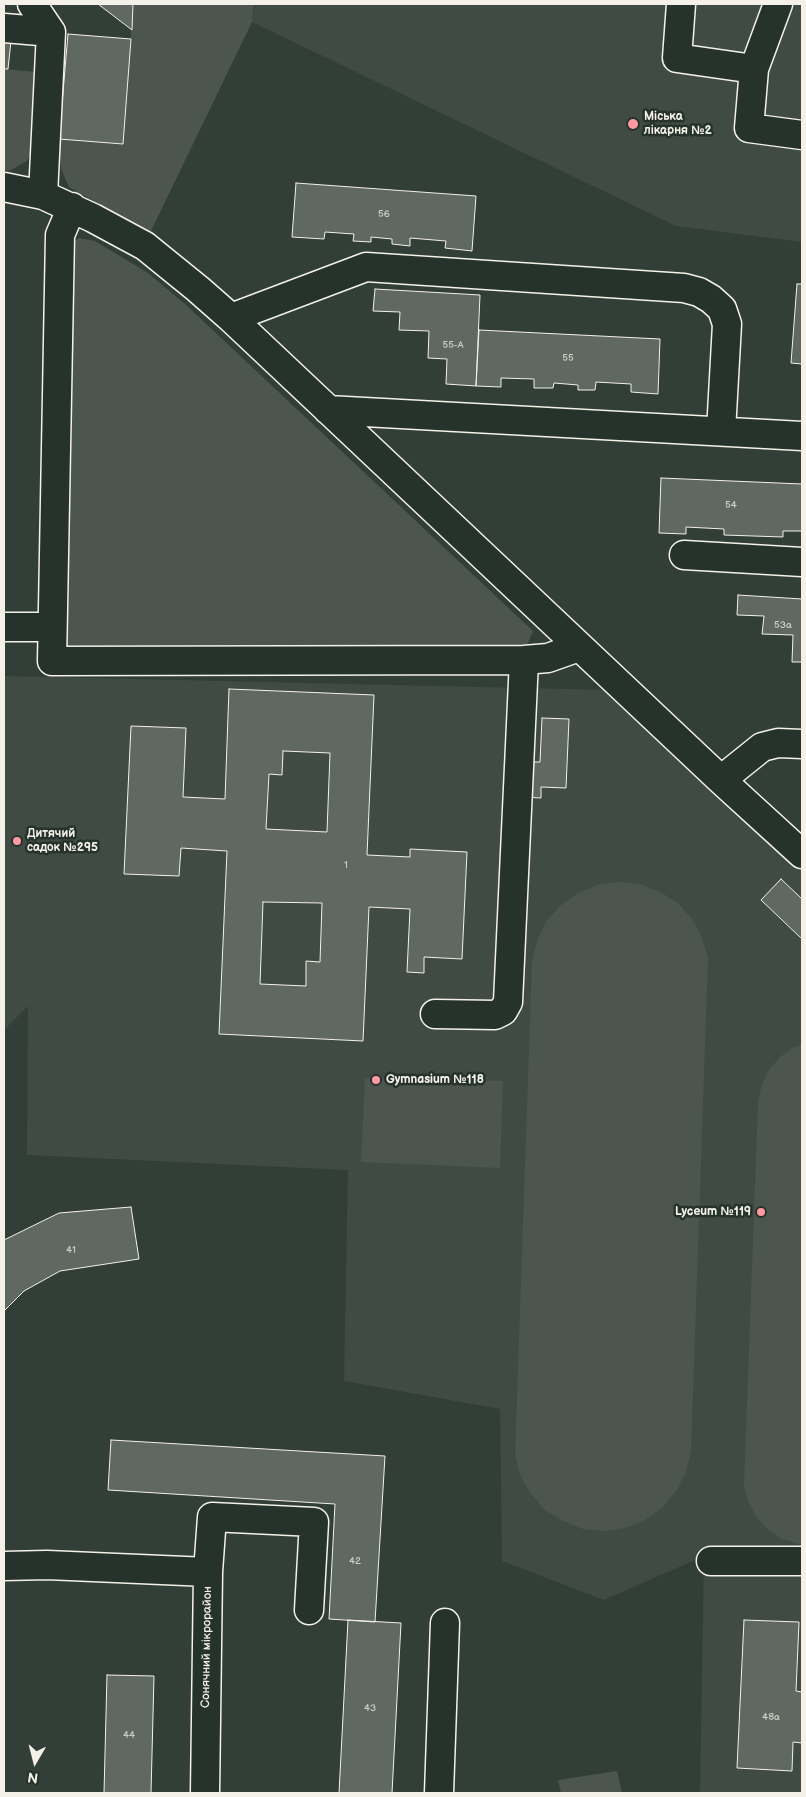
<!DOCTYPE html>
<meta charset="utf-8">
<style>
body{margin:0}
#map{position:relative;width:806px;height:1797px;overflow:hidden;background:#323e38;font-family:"Balsamiq Sans",sans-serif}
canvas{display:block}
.frame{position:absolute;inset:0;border:5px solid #f4f1e8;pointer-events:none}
.north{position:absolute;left:10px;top:1737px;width:50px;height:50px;-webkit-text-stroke:4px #26332d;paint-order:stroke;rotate:188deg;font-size:14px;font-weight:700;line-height:20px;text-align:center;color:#f4f1e8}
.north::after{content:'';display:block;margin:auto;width:18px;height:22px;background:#f4f1e8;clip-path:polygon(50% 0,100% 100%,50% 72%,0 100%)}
</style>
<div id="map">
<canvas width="806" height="1797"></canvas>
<div class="frame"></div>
<div class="north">N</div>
</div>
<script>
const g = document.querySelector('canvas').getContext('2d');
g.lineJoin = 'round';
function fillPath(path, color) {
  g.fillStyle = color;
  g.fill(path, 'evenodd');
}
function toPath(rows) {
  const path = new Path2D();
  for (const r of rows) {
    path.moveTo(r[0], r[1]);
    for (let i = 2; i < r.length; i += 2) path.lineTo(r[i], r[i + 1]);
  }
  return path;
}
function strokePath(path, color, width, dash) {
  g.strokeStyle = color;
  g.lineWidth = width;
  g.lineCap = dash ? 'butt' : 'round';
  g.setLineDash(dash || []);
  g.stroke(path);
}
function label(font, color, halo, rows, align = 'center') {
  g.font = font + ' "Balsamiq Sans",sans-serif';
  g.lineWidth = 5;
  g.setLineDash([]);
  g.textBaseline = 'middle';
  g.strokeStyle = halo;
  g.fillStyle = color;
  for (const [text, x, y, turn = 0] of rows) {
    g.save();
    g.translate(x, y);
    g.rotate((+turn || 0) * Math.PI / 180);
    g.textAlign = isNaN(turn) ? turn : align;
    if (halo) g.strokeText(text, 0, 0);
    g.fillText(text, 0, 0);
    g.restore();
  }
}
const built = toPath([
 [255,4,802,4,802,242,676,226,252,22],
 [4,676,609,690,802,868,802,1793,700,1793,704,1556,604,1600,502,1561,500,1409,344,1381,348,1170,27,1155,28,1006,4,1030]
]);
const green = toPath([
 [133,4,254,4,252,22,150,233,69,187,61,169,59,139,123,144],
 [4,69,37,72,34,145,27,161,9,171,4,170],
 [79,238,95,241,148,273,185,304,533,631,528,643,522,649,62,652,73,242],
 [619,882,640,884,660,892,678,903,692,919,702,938,708,958,691,1451,686,1472,676,1491,663,1507,645,1520,625,1528,604,1531,583,1529,563,1521,545,1510,531,1494,520,1475,515,1455,532,962,537,941,546,922,560,906,578,893,597,885],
 [802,1044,802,1545,782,1539,768,1530,757,1518,749,1503,744,1487,758,1101,762,1084,769,1070,780,1057,794,1047],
 [365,1078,503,1081,500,1168,361,1162],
 [617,1771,622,1793,561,1793,558,1780]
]);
const building = toPath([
 [98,4,133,4,132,30,98,4],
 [68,34,131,39,123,144,59,139,68,34],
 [4,40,11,41,8,69,4,69,4,40],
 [296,183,476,196,472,251,445,248,446,241,410,238,410,246,392,244,392,239,371,237,371,242,353,241,354,234,325,232,324,239,292,237,296,183],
 [797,284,802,284,802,364,791,363,797,284],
 [375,289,480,295,476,386,446,384,447,359,428,358,429,331,399,330,400,312,373,311,375,289],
 [479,330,660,339,658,394,631,392,631,384,596,382,595,390,578,390,578,385,554,383,553,388,534,388,534,379,501,378,501,387,476,386,479,330],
 [661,478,802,484,802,531,783,531,783,537,724,535,724,529,686,527,686,534,659,533,661,478],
 [738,595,802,599,802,662,792,662,793,635,762,634,764,616,737,615,738,595],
 [229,689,374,695,367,855,410,857,410,849,467,852,462,959,424,957,424,973,407,972,410,909,369,907,363,1041,219,1034,227,851,181,848,179,876,124,874,131,726,186,728,183,797,225,799,229,689],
 [283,751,330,753,327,832,266,829,269,774,282,775,283,751],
 [263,902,322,903,320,962,306,961,306,986,260,984,263,902],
 [542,718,569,719,566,788,541,787,541,798,524,797,526,762,540,762,542,718],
 [781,879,802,899,802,939,761,900,781,879],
 [131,1207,139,1259,60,1271,24,1291,4,1311,4,1240,59,1213,131,1207],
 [111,1440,385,1456,375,1622,329,1619,335,1504,108,1490,111,1440],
 [348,1620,401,1623,392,1793,339,1793,348,1620],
 [744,1620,799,1622,796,1691,802,1692,802,1743,793,1742,792,1771,737,1768,744,1620],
 [107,1675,154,1676,151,1793,104,1793,107,1675]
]);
const minor = toPath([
 [32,4,51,32,43,195],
 [681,4,677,58,754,69],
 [778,4,754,69,749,128,802,135],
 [4,28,51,32],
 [4,187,43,195,93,218,145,246,198,289,231,318,721,780,802,854],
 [72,207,60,235,52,661,524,660,548,658,579,647],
 [231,318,366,267,684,288,699,292,711,299,722,309,727,324,721,431],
 [328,410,802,436],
 [684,555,802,562],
 [4,627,52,627],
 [721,780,762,747,778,743,802,744],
 [435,1014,495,1015,503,1011,508,1002,524,660],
 [711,1561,802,1561],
 [4,1566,47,1565,208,1572,205,1793],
 [208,1572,212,1517,314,1522,309,1610],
 [439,1793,445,1623]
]);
const markers = [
 [633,124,6,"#ff9aa2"],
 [17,841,5,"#ff9aa2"],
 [376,1080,5,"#ff9aa2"],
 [761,1212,5,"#ff9aa2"]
];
const numberNames = [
 ["56",384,214],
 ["55-А",453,345],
 ["55",568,358],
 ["54",731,505],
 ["53а",783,625],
 ["1",346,865],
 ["41",71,1250],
 ["42",355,1561],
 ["43",370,1708],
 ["48а",771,1717],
 ["44",129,1735]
];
const poiNames = [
 ["Міська",644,117],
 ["лікарня №2",644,131],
 ["Дитячий",27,834],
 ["садок №295",27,848],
 ["Gymnasium №118",386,1080],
 ["Lyceum №119",751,1212,"right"]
];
const streetNames = [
 ["Сонячний мікрорайон",207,1647,-89]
];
fillPath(built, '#404b44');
fillPath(green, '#4c564f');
fillPath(building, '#5f6861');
strokePath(building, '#f4f1e8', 1);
strokePath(minor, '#f4f1e8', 31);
strokePath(minor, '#26332d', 28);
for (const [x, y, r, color] of markers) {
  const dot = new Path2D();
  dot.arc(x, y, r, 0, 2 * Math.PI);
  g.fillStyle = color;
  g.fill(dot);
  strokePath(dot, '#26332d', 2);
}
label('10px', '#cfcfc6', null, numberNames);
label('bold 12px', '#f4f1e8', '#26332d', poiNames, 'left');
label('12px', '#f4f1e8', '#26332d', streetNames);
</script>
